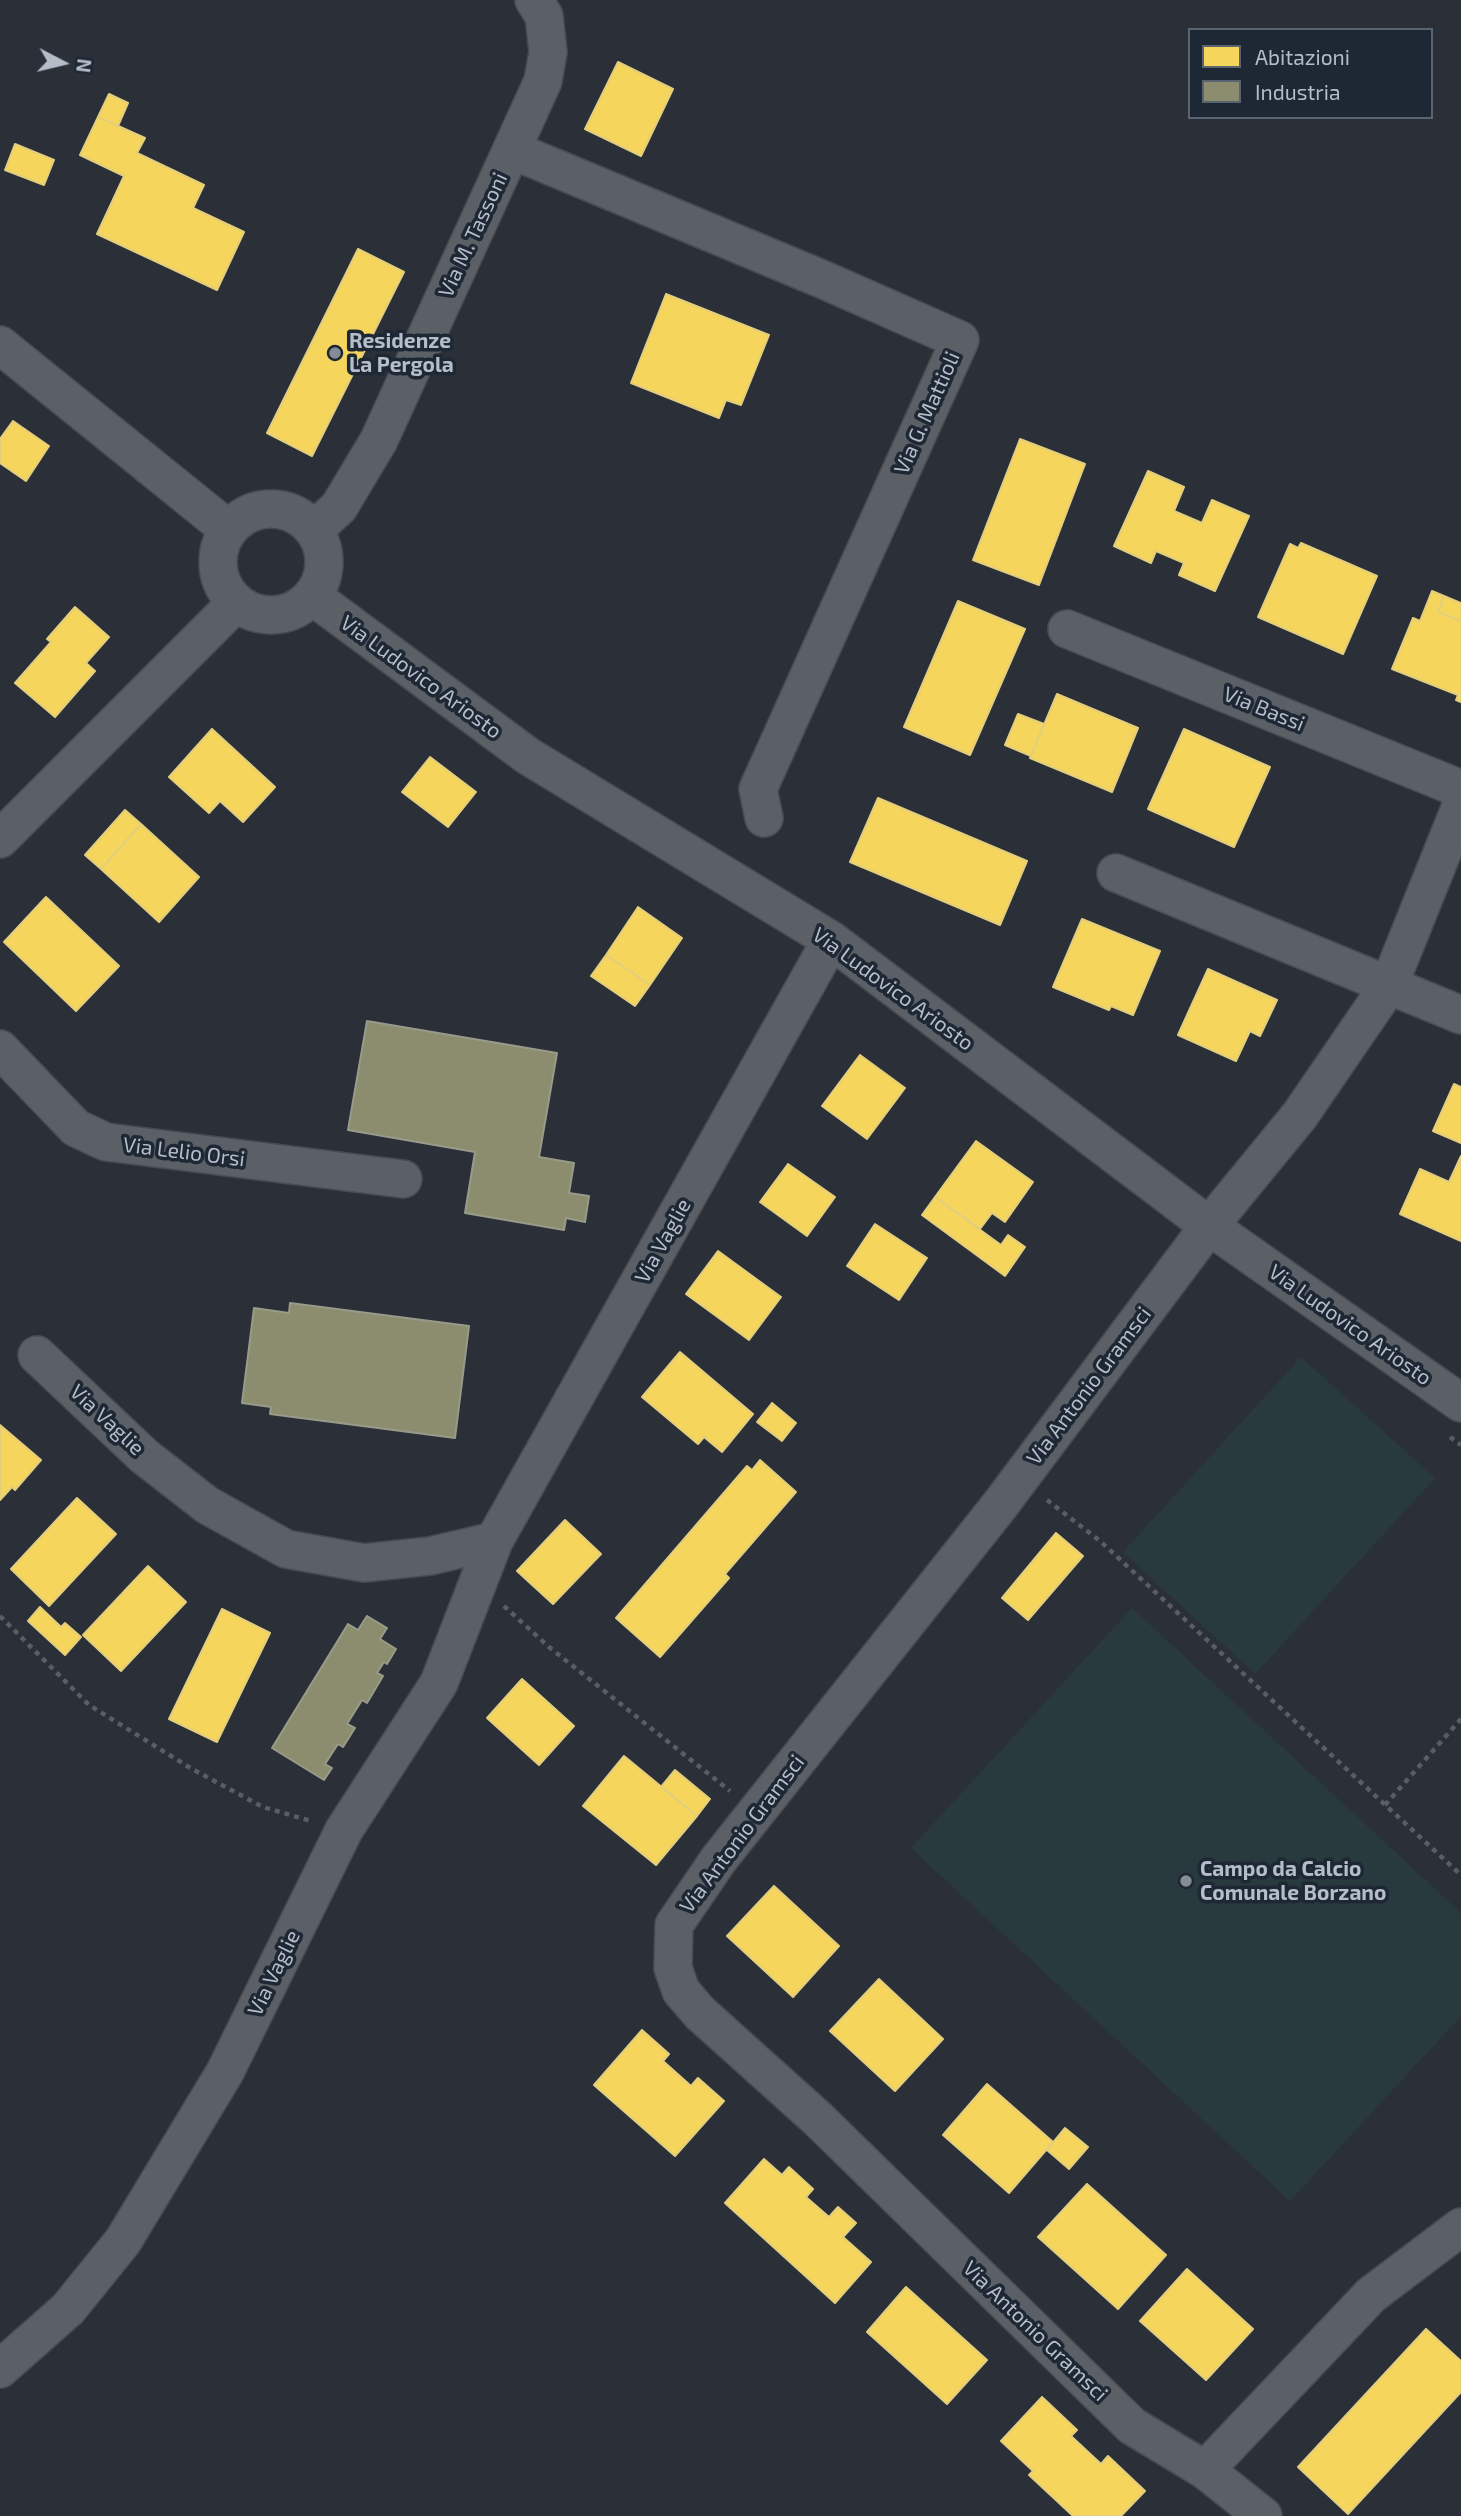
<!DOCTYPE html>
<style>
body{margin:0}
#map{position:relative;width:1461px;height:2516px;overflow:hidden;background:#2b3038;font-family:"Exo 2",sans-serif}
canvas{display:block}
.legend{position:absolute;left:1188px;top:28px;width:245px;height:91px;box-sizing:border-box;background:#1e2734;border:2px solid #5a6370;margin:0;padding:9px 12px;list-style:none;font-size:21px;color:#b5bdc9}
.legend li{display:flex;align-items:center;gap:14px;height:35px}
.legend b{width:35px;border:2px solid #5a6370}
.north{position:absolute;left:28px;top:28px;width:70px;height:70px;-webkit-text-stroke:5px #1e2734;paint-order:stroke;rotate:97deg;font-size:19px;font-weight:700;line-height:28px;text-align:center;color:#b5bdc9}
.north::after{content:'';display:block;margin:auto;width:24px;height:32px;background:#b5bdc9;clip-path:polygon(50% 0,100% 100%,50% 72%,0 100%)}
</style>
<div id="map">
<canvas width="1461" height="2516"></canvas>
<ul class="legend">
<li><b style="height:19px;background:#f6d55c"></b>Abitazioni</li>
<li><b style="height:19px;background:#8c8c6e"></b>Industria</li>
</ul>
<div class="north">N</div>
</div>
<script>
const g = document.querySelector('canvas').getContext('2d');
g.lineJoin = 'round';
function fillPath(path, color) {
  g.fillStyle = color;
  g.fill(path, 'evenodd');
}
function toPath(rows) {
  const path = new Path2D();
  for (const r of rows) {
    if (r.length === 3) {
      path.moveTo(r[0] + r[2], r[1]);
      path.arc(r[0], r[1], r[2], 0, 2 * Math.PI);
      continue;
    }
    path.moveTo(r[0], r[1]);
    for (let i = 2; i < r.length; i += 2) path.lineTo(r[i], r[i + 1]);
  }
  return path;
}
function strokePath(path, color, width, dash) {
  g.strokeStyle = color;
  g.lineWidth = width;
  g.lineCap = dash ? 'butt' : 'round';
  g.setLineDash(dash || []);
  g.stroke(path);
}
function label(font, color, halo, rows, align = 'center') {
  g.font = font + ' "Exo 2",sans-serif';
  g.lineWidth = 7;
  g.setLineDash([]);
  g.textBaseline = 'middle';
  g.strokeStyle = halo;
  g.fillStyle = color;
  for (const [text, x, y, turn = 0] of rows) {
    g.save();
    g.translate(x, y);
    g.rotate((+turn || 0) * Math.PI / 180);
    g.textAlign = isNaN(turn) ? turn : align;
    if (halo) g.strokeText(text, 0, 0);
    g.fillText(text, 0, 0);
    g.restore();
  }
}
const green = toPath([
 [1301,1357,1435,1478,1255,1674,1123,1552],
 [1132,1608,1461,1913,1461,2016,1290,2201,911,1848]
]);
const homes = toPath([
 [618,62,673,89,641,156,585,129,618,62],
 [109,94,128,103,118,126,98,117,109,94],
 [98,117,145,138,137,153,204,185,193,208,244,232,217,290,97,234,124,176,80,155,98,117],
 [15,144,54,160,44,185,5,170,15,144],
 [358,249,404,272,312,456,267,433,358,249],
 [666,294,769,335,741,405,726,400,719,418,631,383,666,294],
 [13,421,49,446,26,481,0,463,0,439,13,421],
 [1020,439,1085,464,1039,585,973,560,1020,439],
 [1148,471,1184,487,1174,511,1202,523,1212,500,1249,516,1215,591,1179,575,1184,563,1156,551,1151,563,1114,546,1148,471],
 [1301,543,1377,576,1343,654,1258,617,1290,544,1298,548,1301,543],
 [1432,591,1444,596,1438,612,1461,621,1461,702,1456,700,1458,695,1392,669,1413,618,1420,621,1432,591],
 [1444,596,1461,603,1461,621,1438,612,1444,596],
 [958,601,1025,629,970,755,904,727,958,601],
 [75,607,109,637,86,663,95,671,55,717,15,683,51,642,47,639,75,607],
 [1057,694,1138,728,1112,792,1030,758,1057,694],
 [1018,714,1044,724,1031,756,1005,745,1018,714],
 [212,729,275,787,243,822,220,801,209,813,169,777,212,729],
 [1184,729,1270,767,1234,847,1148,809,1184,729],
 [430,757,476,792,448,827,402,792,430,757],
 [878,798,1027,861,1000,925,850,862,878,798],
 [125,810,141,824,101,869,85,855,125,810],
 [141,824,199,877,159,922,101,869,141,824],
 [46,897,119,966,76,1011,4,942,46,897],
 [638,907,682,938,650,985,606,955,638,907],
 [1082,919,1160,951,1133,1015,1111,1006,1109,1010,1053,987,1082,919],
 [606,955,650,985,635,1006,591,976,606,955],
 [1208,969,1277,1000,1260,1036,1250,1031,1236,1061,1178,1035,1208,969],
 [860,1055,905,1088,867,1139,822,1106,860,1055],
 [1454,1084,1461,1087,1461,1143,1433,1131,1454,1084],
 [976,1141,1033,1182,1005,1222,992,1213,980,1229,935,1197,976,1141],
 [1461,1156,1461,1241,1400,1214,1420,1169,1449,1182,1461,1156],
 [788,1164,835,1197,807,1236,760,1202,788,1164],
 [935,1197,1001,1245,1008,1235,1025,1247,1005,1276,922,1215,935,1197],
 [875,1224,927,1258,899,1300,847,1266,875,1224],
 [718,1251,781,1297,749,1340,686,1294,718,1251],
 [680,1352,753,1414,722,1452,704,1437,698,1444,642,1397,680,1352],
 [772,1403,796,1423,782,1441,757,1422,772,1403],
 [0,1425,41,1460,15,1490,12,1487,0,1500,0,1425],
 [760,1460,796,1492,725,1574,729,1578,660,1657,616,1618,747,1466,752,1470,760,1460],
 [77,1498,116,1534,49,1606,11,1569,77,1498],
 [565,1520,601,1554,553,1604,517,1571,565,1520],
 [1056,1533,1083,1556,1028,1620,1002,1598,1056,1533],
 [148,1566,186,1602,121,1671,83,1635,148,1566],
 [40,1607,61,1627,65,1623,81,1637,65,1655,28,1621,40,1607],
 [222,1609,270,1633,217,1742,169,1719,222,1609],
 [522,1679,574,1726,539,1765,487,1718,522,1679],
 [624,1756,697,1816,656,1865,583,1806,624,1756],
 [675,1770,710,1799,697,1816,661,1787,675,1770],
 [774,1886,839,1946,793,1997,727,1936,774,1886],
 [879,1979,943,2039,895,2091,830,2031,879,1979],
 [642,2030,669,2054,663,2061,691,2086,698,2078,724,2101,675,2156,594,2085,642,2030],
 [987,2084,1053,2142,1009,2193,943,2135,987,2084],
 [1065,2128,1088,2147,1069,2169,1047,2150,1065,2128],
 [764,2159,782,2175,789,2167,813,2189,806,2197,829,2217,838,2207,856,2223,843,2237,871,2262,835,2303,725,2203,764,2159],
 [1087,2184,1166,2255,1118,2309,1038,2237,1087,2184],
 [1187,2269,1253,2329,1206,2380,1140,2321,1187,2269],
 [906,2287,987,2360,947,2404,867,2332,906,2287],
 [1426,2329,1461,2361,1461,2392,1348,2514,1298,2467,1426,2329],
 [1042,2397,1077,2430,1071,2436,1101,2464,1108,2456,1145,2491,1121,2516,1073,2516,1029,2475,1033,2471,1001,2441,1042,2397]
]);
const industry = toPath([
 [367,1021,557,1053,539,1157,574,1163,569,1193,589,1196,585,1222,566,1218,564,1230,465,1213,475,1152,348,1130,367,1021],
 [290,1303,469,1326,455,1438,270,1414,271,1407,242,1403,254,1308,289,1313,290,1303],
 [367,1616,387,1628,380,1639,396,1649,387,1664,384,1662,377,1673,383,1676,367,1703,362,1700,347,1724,355,1728,343,1747,338,1744,325,1764,332,1768,324,1780,272,1748,348,1624,358,1630,367,1616]
]);
const path = toPath([
 [1450,1437,1461,1445],
 [1047,1500,1100,1541,1461,1875],
 [504,1606,549,1647,730,1791],
 [0,1616,89,1705,192,1769,263,1807,311,1821],
 [1385,1805,1461,1719]
]);
const street = toPath([
 [512,150,824,280,960,340,758,789,764,818],
 [0,345,228,529],
 [271,562,53],
 [314,530,339,507,379,440,543,81,548,52,544,16,534,0],
 [312,596,528,756,831,940,1209,1226,1461,1403],
 [1067,629,1461,789],
 [1461,806,1389,985,1300,1115,1209,1226,1000,1505,719,1859,674,1925,673,1968,681,1991,700,2013,818,2119,1132,2426,1205,2470,1371,2295,1461,2227],
 [0,839,236,603],
 [1116,873,1461,1015],
 [0,1049,76,1128,106,1142,403,1179],
 [37,1355,144,1456,207,1505,286,1549,364,1563,430,1556,494,1541],
 [0,2369,68,2309,123,2241,225,2072,344,1830,439,1683,494,1541,831,940],
 [1205,2470,1263,2516]
]);
const markers = [
 [335,353,7,"#858c96"],
 [1186,1881,7,"#858c96"]
];
const streetNames = [
 ["Via M. Tassoni",473,235,-65],
 ["Via G. Mattioli",927,413,-66],
 ["Via Ludovico Ariosto",421,677,36],
 ["Via Bassi",1264,709,22],
 ["Via Ludovico Ariosto",893,989,36],
 ["Via Lelio Orsi",184,1152,7],
 ["Via Vaglie",663,1241,-61],
 ["Via Ludovico Ariosto",1350,1325,35],
 ["Via Antonio Gramsci",1089,1386,-53],
 ["Via Vaglie",107,1420,43],
 ["Via Antonio Gramsci",742,1834,-53],
 ["Via Vaglie",274,1973,-64],
 ["Via Antonio Gramsci",1035,2331,44]
];
const poiNames = [
 ["Residenze",349,341],
 ["La Pergola",349,365],
 ["Campo da Calcio",1200,1869],
 ["Comunale Borzano",1200,1893]
];
fillPath(green, '#283a3e');
fillPath(homes, '#f6d55c');
strokePath(homes, '#e2ce7d', 2);
fillPath(industry, '#8c8c6e');
strokePath(industry, '#989b89', 2);
strokePath(street, '#474b51', 40);
strokePath(path, '#585e63', 4.5, [5, 5]);
strokePath(street, '#5b5f66', 37);
for (const [x, y, r, color] of markers) {
  const dot = new Path2D();
  dot.arc(x, y, r, 0, 2 * Math.PI);
  g.fillStyle = color;
  g.fill(dot);
  strokePath(dot, '#1e2734', 2.5);
}
label('21px', '#b5bdc9', '#1e2734', streetNames);
label('bold 21px', '#b5bdc9', '#1e2734', poiNames, 'left');
</script>
